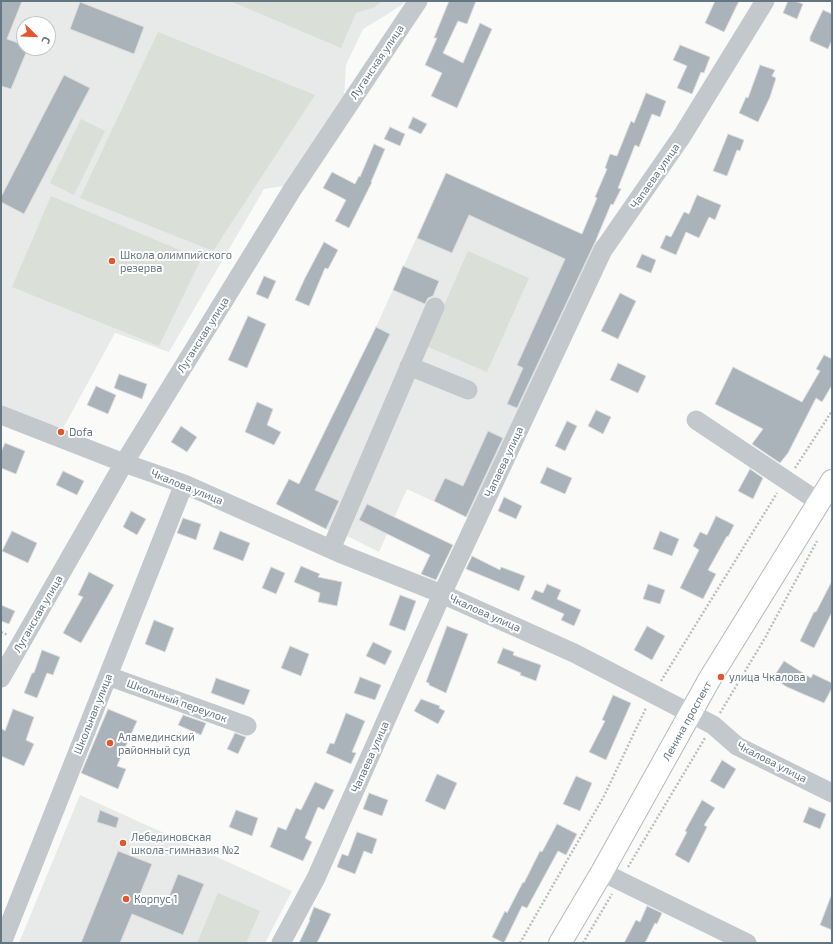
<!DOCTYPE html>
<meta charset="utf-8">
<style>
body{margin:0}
#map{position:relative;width:833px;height:944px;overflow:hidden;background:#fafaf8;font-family:"Exo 2",sans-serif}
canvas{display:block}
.frame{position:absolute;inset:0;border:2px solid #657683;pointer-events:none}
.north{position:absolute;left:16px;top:16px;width:40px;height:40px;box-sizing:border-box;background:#fff;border:1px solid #c1c8cd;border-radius:50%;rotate:113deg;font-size:11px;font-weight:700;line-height:16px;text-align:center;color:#657683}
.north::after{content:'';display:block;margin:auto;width:14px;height:18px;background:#e4572e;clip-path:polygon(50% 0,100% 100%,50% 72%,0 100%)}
</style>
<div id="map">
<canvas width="833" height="944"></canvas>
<div class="frame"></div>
<div class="north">С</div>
</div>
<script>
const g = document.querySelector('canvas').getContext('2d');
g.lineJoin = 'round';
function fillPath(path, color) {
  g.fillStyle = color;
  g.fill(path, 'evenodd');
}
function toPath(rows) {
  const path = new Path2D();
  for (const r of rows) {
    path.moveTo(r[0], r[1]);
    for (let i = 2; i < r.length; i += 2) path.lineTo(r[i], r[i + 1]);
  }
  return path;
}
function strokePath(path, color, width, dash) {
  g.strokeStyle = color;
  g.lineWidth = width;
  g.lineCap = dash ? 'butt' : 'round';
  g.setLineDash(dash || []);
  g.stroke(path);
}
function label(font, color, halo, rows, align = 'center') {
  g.font = font + ' "Exo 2",sans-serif';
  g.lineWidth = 4;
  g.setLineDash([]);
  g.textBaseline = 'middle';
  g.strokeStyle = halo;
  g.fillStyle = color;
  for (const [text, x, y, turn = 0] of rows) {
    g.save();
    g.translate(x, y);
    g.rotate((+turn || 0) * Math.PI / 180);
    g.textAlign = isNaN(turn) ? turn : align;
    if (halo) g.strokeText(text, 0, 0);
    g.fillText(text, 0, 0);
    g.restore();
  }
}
const built = toPath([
 [1,1,405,1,403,4,383,17,363,29,346,65,344,97,284,186,264,189,169,352,115,333,61,432,1,408],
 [24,24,48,24,48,48,24,48],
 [446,173,602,243,469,518,407,489,379,552,347,536,326,529,276,504,289,479,299,484,376,327],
 [80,795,292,891,265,943,19,943]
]);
const green = toPath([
 [230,1,382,1,375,7,356,13,341,48],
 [158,32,315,95,213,251,80,198],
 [81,119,105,131,74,195,50,183],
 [51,196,201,259,159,346,12,287],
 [468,251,529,278,487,372,426,346],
 [218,893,260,911,246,943,197,943]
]);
const building = toPath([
 [1,1,22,1,7,39,24,45,24,48,28,48,11,89,1,86,1,1],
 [449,1,476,1,467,24,458,21,443,53,463,63,480,23,492,29,457,108,431,96,442,73,425,65,437,38,434,38,449,1],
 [715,1,739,1,724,32,705,23,715,1],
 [788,1,795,1,803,4,797,19,783,13,788,1],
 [80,2,144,27,134,54,70,29,80,2],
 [823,10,832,14,832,40,828,49,810,41,810,37,823,10],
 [680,45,710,57,704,73,701,72,692,94,677,88,687,66,673,60,680,45],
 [760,65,775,70,772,76,776,78,770,97,758,122,739,113,746,97,748,98,760,65],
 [64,75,90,88,24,214,1,202,1,197,64,75],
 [646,93,666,101,660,117,652,114,639,147,635,145,618,188,621,189,613,205,611,204,596,240,517,408,507,404,523,368,517,365,565,259,469,215,452,253,417,238,446,173,582,234,597,198,595,197,607,169,605,168,610,154,617,156,631,121,634,123,646,93],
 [413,117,427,124,421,134,408,128,413,117],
 [390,127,405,134,400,146,384,139,390,127],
 [728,134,744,140,740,151,737,150,727,176,713,171,728,134],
 [374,144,385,149,371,182,372,182,349,228,335,221,346,200,323,188,332,172,355,184,359,176,360,177,374,144],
 [697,195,721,205,715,220,709,217,699,238,686,232,676,255,660,248,666,235,671,237,684,212,689,214,697,195],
 [324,242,338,250,328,269,325,268,309,306,295,300,305,278,324,242],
 [642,254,656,260,651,273,636,267,642,254],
 [403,266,439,281,433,296,428,298,425,304,393,290,403,266],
 [264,276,276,281,268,299,256,294,264,276],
 [620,293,636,301,618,339,601,331,620,293],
 [248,316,266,324,247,368,228,360,248,316],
 [376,327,390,334,315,490,339,501,326,529,276,504,289,479,299,484,376,327],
 [824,355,832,359,832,385,822,402,816,398,788,453,780,463,752,444,763,429,715,404,733,367,802,402,820,371,816,369,824,355],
 [618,363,646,376,638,393,610,380,618,363],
 [119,374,147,384,142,399,114,388,119,374],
 [96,386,116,395,108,414,87,405,96,386],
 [257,402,273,409,267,425,281,432,274,445,245,432,257,402],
 [596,410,611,417,603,434,588,426,596,410],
 [567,421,577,426,565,451,555,446,567,421],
 [181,426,197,437,187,452,171,442,181,426],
 [488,431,503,438,466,517,434,501,445,478,463,486,488,431],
 [5,443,25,451,16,474,1,468,1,452,5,443],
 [547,467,572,478,565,494,540,483,547,467],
 [750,469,763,478,753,499,738,491,750,469],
 [63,471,84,481,77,495,56,485,63,471],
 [504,497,522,506,516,519,498,511,504,497],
 [367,504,453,545,436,580,421,574,430,555,359,520,367,504],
 [131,511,146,519,137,535,123,527,131,511],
 [716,516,734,525,728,537,727,536,708,570,716,574,703,599,680,588,699,550,693,546,700,532,707,535,716,516],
 [183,518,201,524,196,540,177,533,183,518],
 [12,531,37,543,28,563,2,551,12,531],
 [220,531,250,543,243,561,213,549,220,531],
 [660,531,679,539,672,556,653,549,660,531],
 [472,556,500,570,501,567,525,576,519,591,466,569,472,556],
 [301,566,320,574,318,577,342,582,337,606,318,602,320,593,294,582,301,566],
 [271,567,285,573,276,594,262,588,271,567],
 [89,572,114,585,81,643,63,633,83,597,78,595,89,572],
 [832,581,832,612,814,648,800,641,814,612,816,612,832,581],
 [547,584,561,590,557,599,581,610,574,626,561,620,564,614,531,599,535,590,543,593,547,584],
 [648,584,665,590,660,604,643,599,648,584],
 [400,595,416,601,405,631,389,625,400,595],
 [1,605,15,611,9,624,1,621,1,605],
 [154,620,174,628,165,652,145,644,154,620],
 [447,626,468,634,446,693,429,685,429,683,426,682,447,626],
 [647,626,665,636,652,660,634,650,647,626],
 [373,642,392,651,385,665,366,656,373,642],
 [290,646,309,654,301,676,281,668,290,646],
 [503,648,514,652,513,655,541,665,536,681,520,675,521,673,497,663,503,648],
 [42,650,60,657,53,675,47,673,37,698,24,693,32,673,34,673,42,650],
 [784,661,811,678,813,674,832,683,832,688,824,703,787,687,773,678,784,661],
 [360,677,381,685,375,700,354,693,360,677],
 [216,678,250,690,244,705,211,693,216,678],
 [613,695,631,703,606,760,589,752,605,721,602,720,613,695],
 [421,699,440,706,439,708,445,711,438,724,414,711,421,699],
 [13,709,34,717,26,740,34,744,24,766,1,756,1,728,5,731,13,709],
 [108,709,137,721,117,766,126,769,118,789,81,773,108,709],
 [346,713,365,721,352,752,356,753,351,764,326,753,330,743,334,744,346,713],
 [183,715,206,723,201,735,178,725,183,715],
 [235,733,246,737,238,754,227,749,235,733],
 [722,760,736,769,724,789,710,781,722,760],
 [437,774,457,783,445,810,425,801,437,774],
 [576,776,592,783,580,811,563,804,576,776],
 [315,782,334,790,324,810,318,807,305,838,312,842,303,861,270,847,278,827,286,830,296,808,301,810,315,782],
 [369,793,388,800,382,816,363,809,369,793],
 [702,800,715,808,704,825,707,827,689,863,675,855,687,832,685,831,702,800],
 [809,807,826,814,820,829,803,822,809,807],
 [100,810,119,818,116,828,97,822,100,810],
 [236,810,258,818,252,836,229,827,236,810],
 [557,824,577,834,566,855,558,851,527,908,522,906,504,943,492,937,505,911,507,913,523,882,524,883,540,851,542,852,557,824],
 [357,832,377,839,372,854,364,851,355,874,337,867,342,854,348,856,357,832],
 [118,851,152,864,140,894,166,904,178,874,204,884,183,935,132,914,120,943,81,943,118,851],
 [831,896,832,897,832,930,820,925,831,896],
 [647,906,662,913,657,924,655,923,645,943,624,943,636,920,640,922,647,906],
 [314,907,331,914,317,943,299,943,310,920,309,920,314,907]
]);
const path = toPath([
 [795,468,832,411],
 [1,632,8,635],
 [661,681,777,493],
 [720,713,765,638,817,541],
 [628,867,705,738],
 [520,943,604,796,646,708],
 [583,943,612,894]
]);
const minor = toPath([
 [409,366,468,390],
 [1,415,124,463,184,484,344,555,442,594,574,653,713,725,737,746,832,793],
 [696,420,819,502],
 [331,549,435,307],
 [108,676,247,726],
 [1,678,124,463,292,190,418,1],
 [602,872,747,943],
 [2,943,184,484],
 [281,943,316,878,442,594,603,250,682,136,765,1]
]);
const major = toPath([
 [560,943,602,872,709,680,832,481]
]);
const markers = [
 [112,261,4,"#e4572e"],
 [61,432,4,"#e4572e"],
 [721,677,4,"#e4572e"],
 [110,743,4,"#e4572e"],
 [123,843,4,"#e4572e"],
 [126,899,4,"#e4572e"]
];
const streetNames = [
 ["Луганская улица",377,62,-56],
 ["Чапаева улица",655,176,-55],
 ["Луганская улица",203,335,-58],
 ["Чапаева улица",504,462,-65],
 ["Чкалова улица",187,487,22],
 ["Чкалова улица",485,613,24],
 ["Луганская улица",38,614,-60],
 ["Школьный переулок",177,701,20],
 ["Школьная улица",93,714,-68],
 ["Ленина проспект",687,721,-61],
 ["Чапаева улица",370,757,-66],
 ["Чкалова улица",772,762,27]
];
const poiNames = [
 ["Школа олимпийского",120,255],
 ["резерва",120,268],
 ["Dofa",69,432],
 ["улица Чкалова",729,677],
 ["Аламединский",118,737],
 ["районный суд",118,750],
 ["Лебединовская",131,837],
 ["школа-гимназия №2",131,850],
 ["Корпус 1",134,899]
];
fillPath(built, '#e8e9e9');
fillPath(green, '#dadfd7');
fillPath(building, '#aab3b9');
strokePath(building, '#dcdcda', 1);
strokePath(major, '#b5babe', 24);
strokePath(path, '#bbbfc2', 2.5, [2, 2]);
strokePath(minor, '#c3c8cc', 19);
strokePath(major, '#fff', 22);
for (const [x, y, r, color] of markers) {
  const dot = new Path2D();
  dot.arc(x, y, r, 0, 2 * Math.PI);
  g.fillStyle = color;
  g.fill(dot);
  strokePath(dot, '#fff', 1.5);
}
label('11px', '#657683', '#fff', streetNames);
label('11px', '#657683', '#fff', poiNames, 'left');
</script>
